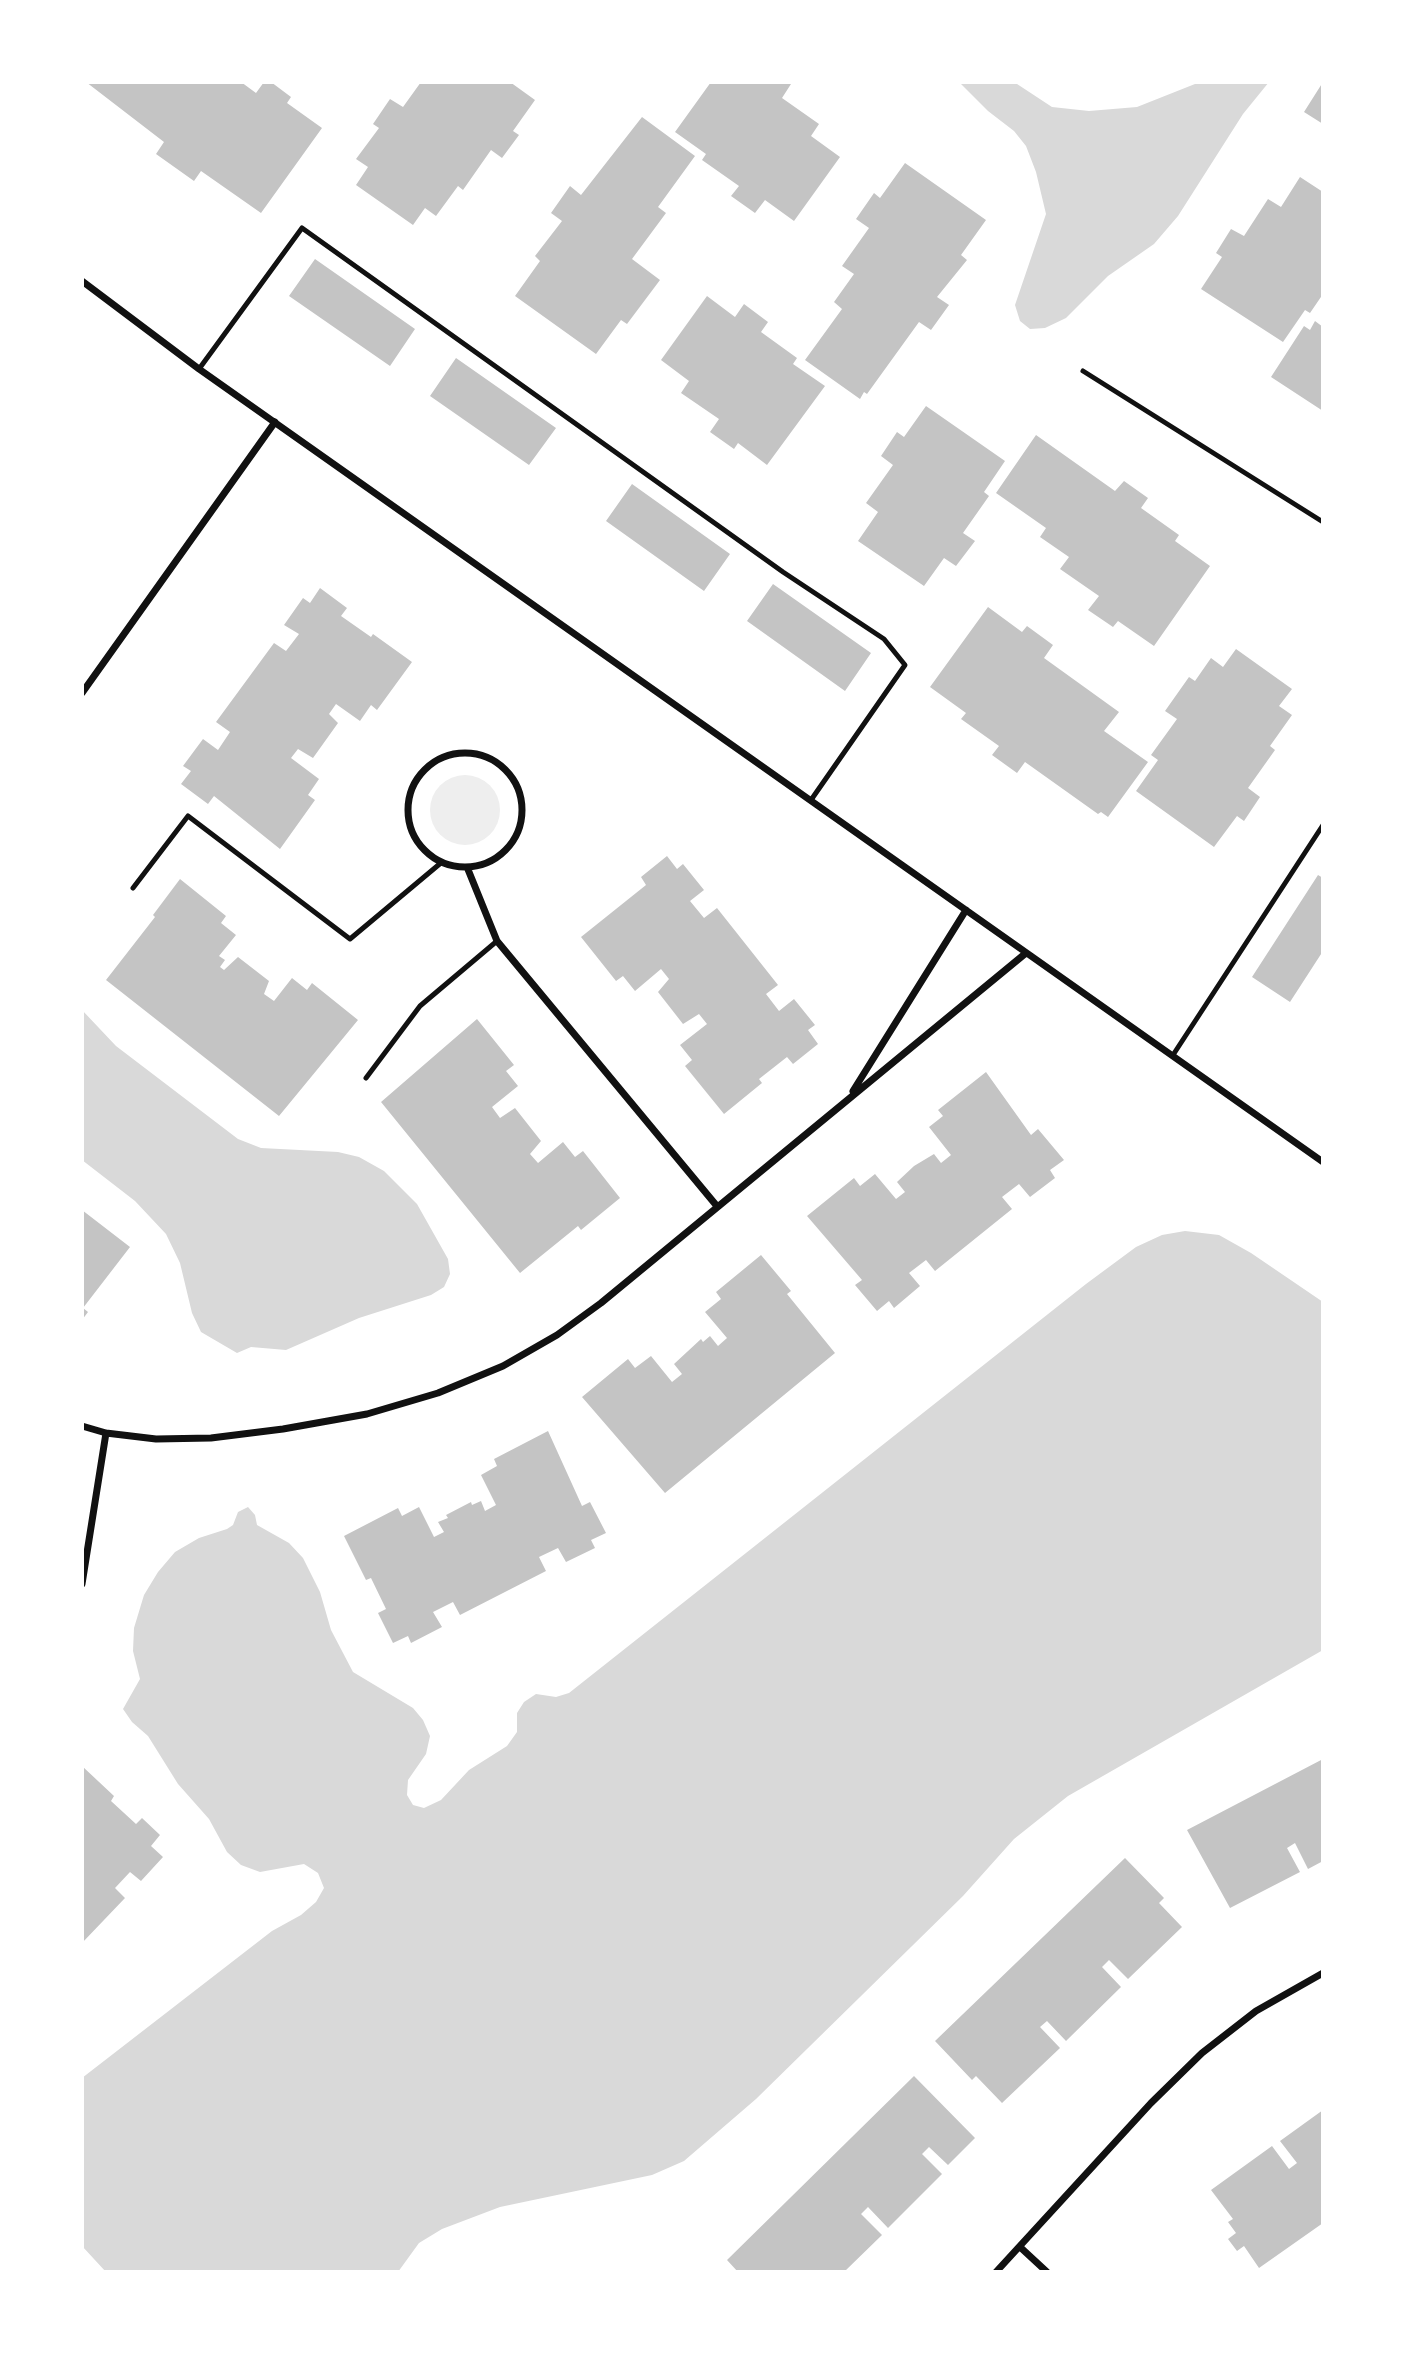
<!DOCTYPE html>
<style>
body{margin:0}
#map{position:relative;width:1405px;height:2354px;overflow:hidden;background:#fff;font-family:"Fira Sans",sans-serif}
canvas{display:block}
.frame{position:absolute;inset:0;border:84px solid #fff;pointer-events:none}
</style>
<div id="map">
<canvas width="1405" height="2354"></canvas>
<div class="frame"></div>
</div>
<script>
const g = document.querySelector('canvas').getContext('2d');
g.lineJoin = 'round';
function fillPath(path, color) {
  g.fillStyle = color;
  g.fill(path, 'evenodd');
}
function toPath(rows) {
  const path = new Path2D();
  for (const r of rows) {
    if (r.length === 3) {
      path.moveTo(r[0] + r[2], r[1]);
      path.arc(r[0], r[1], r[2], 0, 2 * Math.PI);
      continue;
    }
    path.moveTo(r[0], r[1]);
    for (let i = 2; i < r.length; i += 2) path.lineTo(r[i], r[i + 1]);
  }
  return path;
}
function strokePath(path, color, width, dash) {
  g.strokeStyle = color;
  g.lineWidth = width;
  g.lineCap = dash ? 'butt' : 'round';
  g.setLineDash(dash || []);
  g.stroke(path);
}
const green = toPath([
 [465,810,35]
]);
const water = toPath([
 [959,82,1014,82,1052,107,1089,111,1137,107,1200,82,1269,82,1243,114,1178,216,1154,244,1108,276,1066,318,1045,328,1030,329,1020,321,1015,305,1046,214,1036,172,1026,146,1014,131,988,111],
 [82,1010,116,1046,238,1139,261,1148,338,1152,359,1157,384,1171,417,1204,448,1259,450,1274,444,1287,431,1295,359,1318,286,1350,251,1347,237,1353,201,1332,192,1313,180,1263,166,1234,135,1201,82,1160],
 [1185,1231,1219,1235,1251,1253,1323,1302,1323,1650,1068,1796,1014,1839,963,1896,756,2099,684,2161,652,2175,500,2207,442,2229,419,2243,398,2272,106,2272,82,2246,82,2078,272,1931,301,1915,316,1902,324,1888,318,1873,304,1864,260,1872,241,1865,227,1852,209,1819,178,1784,148,1736,132,1722,123,1709,140,1679,133,1651,134,1628,144,1595,158,1572,175,1552,199,1538,227,1529,233,1525,238,1512,248,1507,255,1515,257,1525,289,1543,303,1558,320,1592,331,1630,353,1672,413,1708,423,1720,430,1736,426,1754,408,1780,407,1795,413,1805,424,1808,441,1800,469,1770,507,1746,517,1732,517,1713,524,1702,536,1694,556,1697,569,1693,1086,1284,1136,1247,1162,1235]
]);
const building = toPath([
 [86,82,241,82,256,93,264,82,271,82,291,97,287,103,322,128,261,213,201,171,194,181,156,154,164,142],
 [421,82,510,82,535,100,513,131,519,135,502,158,491,150,463,190,458,186,436,216,425,208,413,225,356,185,368,167,356,159,379,128,373,124,390,99,403,107],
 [711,82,788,82,791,84,782,98,819,124,811,136,840,157,794,221,765,200,755,213,731,196,739,186,702,160,706,154,675,132],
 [1323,82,1323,124,1304,112],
 [642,117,695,156,658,207,666,213,632,259,660,280,627,324,621,320,596,354,515,296,540,261,535,256,562,221,551,213,570,186,581,195],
 [905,163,986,220,961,255,967,260,937,297,949,305,931,330,919,322,867,394,864,392,860,399,805,360,842,309,834,302,854,274,842,266,869,228,856,219,874,193,880,198],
 [1300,177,1323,192,1323,294,1310,313,1305,310,1283,342,1201,289,1222,257,1216,253,1231,229,1244,236,1268,199,1281,207],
 [315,259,415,329,390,366,289,296],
 [707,296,735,317,744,304,768,322,761,332,797,358,793,364,825,386,767,465,738,443,734,449,710,432,719,419,681,393,689,381,661,360],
 [1315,321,1323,327,1323,411,1271,377,1304,326,1310,330],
 [456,358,556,428,529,465,430,396],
 [926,406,1005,461,984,492,989,496,963,533,975,541,956,566,944,558,924,586,858,541,878,512,866,503,893,465,881,456,897,432,904,437],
 [1036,435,1115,491,1124,481,1148,498,1141,508,1179,535,1175,541,1210,566,1154,646,1118,621,1113,627,1088,610,1099,596,1060,569,1069,557,1040,537,1046,528,996,493],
 [632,484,730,554,704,591,606,521],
 [773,584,871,653,845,691,747,621],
 [320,588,347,608,341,616,371,637,373,634,412,662,377,710,371,705,360,721,336,704,329,714,338,723,313,758,298,749,291,758,319,779,308,795,315,800,280,849,214,796,208,804,181,784,191,771,183,766,203,739,218,750,230,732,216,722,274,643,286,651,299,634,284,625,303,598,310,603],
 [988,607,1022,632,1027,626,1053,645,1044,658,1119,712,1104,731,1148,762,1108,817,1101,812,1098,814,1025,762,1017,773,992,755,999,746,961,719,966,713,930,687],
 [1236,649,1292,689,1279,706,1292,715,1270,746,1275,750,1248,788,1260,797,1244,821,1237,816,1214,847,1136,791,1158,760,1151,755,1177,719,1165,711,1189,677,1195,681,1211,658,1223,667],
 [667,856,677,869,683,864,704,890,690,901,704,918,717,908,778,985,766,994,779,1011,794,999,815,1025,808,1030,818,1044,793,1064,787,1057,759,1079,762,1083,724,1114,685,1066,692,1060,680,1045,707,1024,699,1014,683,1024,658,992,669,979,661,969,635,991,623,976,616,981,581,937,646,885,641,877],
 [1318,875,1323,878,1323,951,1290,1002,1252,977],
 [180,879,226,916,221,923,236,935,219,956,225,960,220,967,224,970,238,957,269,981,264,994,274,1001,292,978,307,990,312,983,358,1020,279,1116,106,980,155,917,153,915],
 [477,1019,514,1065,506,1071,518,1086,492,1107,500,1118,515,1108,541,1141,530,1154,538,1163,563,1142,575,1157,583,1151,620,1198,581,1230,578,1226,520,1273,381,1102],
 [986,1072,1031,1135,1038,1129,1064,1160,1050,1170,1055,1178,1030,1197,1019,1184,1002,1197,1012,1209,935,1271,926,1260,909,1273,920,1286,894,1308,889,1301,877,1311,855,1285,862,1280,807,1216,854,1178,860,1186,875,1174,896,1199,905,1192,897,1182,914,1166,934,1154,941,1163,951,1155,929,1127,943,1116,938,1110],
 [82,1210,130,1247,83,1308,88,1312,82,1320],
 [761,1255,791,1291,787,1294,835,1353,665,1493,582,1397,628,1359,635,1368,651,1356,672,1382,682,1374,674,1364,701,1339,703,1342,710,1336,718,1346,727,1338,705,1312,721,1299,716,1292],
 [548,1431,582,1506,590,1502,606,1533,591,1540,595,1548,566,1562,558,1548,539,1557,546,1571,460,1615,453,1602,433,1612,442,1627,411,1643,408,1636,393,1643,378,1613,386,1609,371,1578,366,1580,344,1536,398,1508,402,1516,419,1507,434,1537,444,1532,438,1522,448,1518,446,1515,471,1502,472,1505,481,1501,485,1511,496,1505,481,1475,497,1466,494,1459],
 [1323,1759,1323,1861,1308,1869,1295,1843,1287,1848,1300,1872,1230,1908,1187,1830],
 [82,1766,114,1796,111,1801,136,1824,142,1818,160,1835,151,1846,163,1857,141,1881,130,1872,115,1888,125,1898,82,1943],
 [1125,1858,1164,1898,1159,1903,1182,1927,1128,1979,1109,1960,1102,1967,1121,1987,1066,2041,1047,2021,1040,2027,1060,2048,1002,2103,976,2076,972,2080,935,2041],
 [914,2076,975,2138,948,2165,929,2147,922,2154,942,2174,888,2228,868,2207,861,2214,882,2235,844,2272,738,2272,727,2260],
 [1323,2110,1323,2223,1259,2268,1244,2246,1237,2251,1228,2239,1236,2233,1228,2222,1233,2219,1211,2190,1272,2146,1289,2169,1297,2163,1280,2141]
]);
const service = toPath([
 [199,369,302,228,783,572,884,639,905,665,811,800],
 [1083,371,1323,522],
 [133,888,188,816,350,939,442,862],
 [1173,1055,1323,825],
 [366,1078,420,1006,497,941]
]);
const minor = toPath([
 [82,281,199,369,1323,1162],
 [82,693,275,422],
 [465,810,57],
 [467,867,497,941,716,1205],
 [853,1091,966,910],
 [82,1426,106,1433,156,1439,211,1438,283,1429,367,1414,438,1393,503,1366,557,1335,601,1303,1026,953],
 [82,1584,106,1433],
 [1020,2247,1047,2272],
 [996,2272,1151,2103,1202,2053,1256,2011,1323,1973]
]);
fillPath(green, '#eee');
fillPath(water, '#d9d9d9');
fillPath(building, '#c4c4c4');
strokePath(service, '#111', 5);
strokePath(minor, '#111', 7);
</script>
